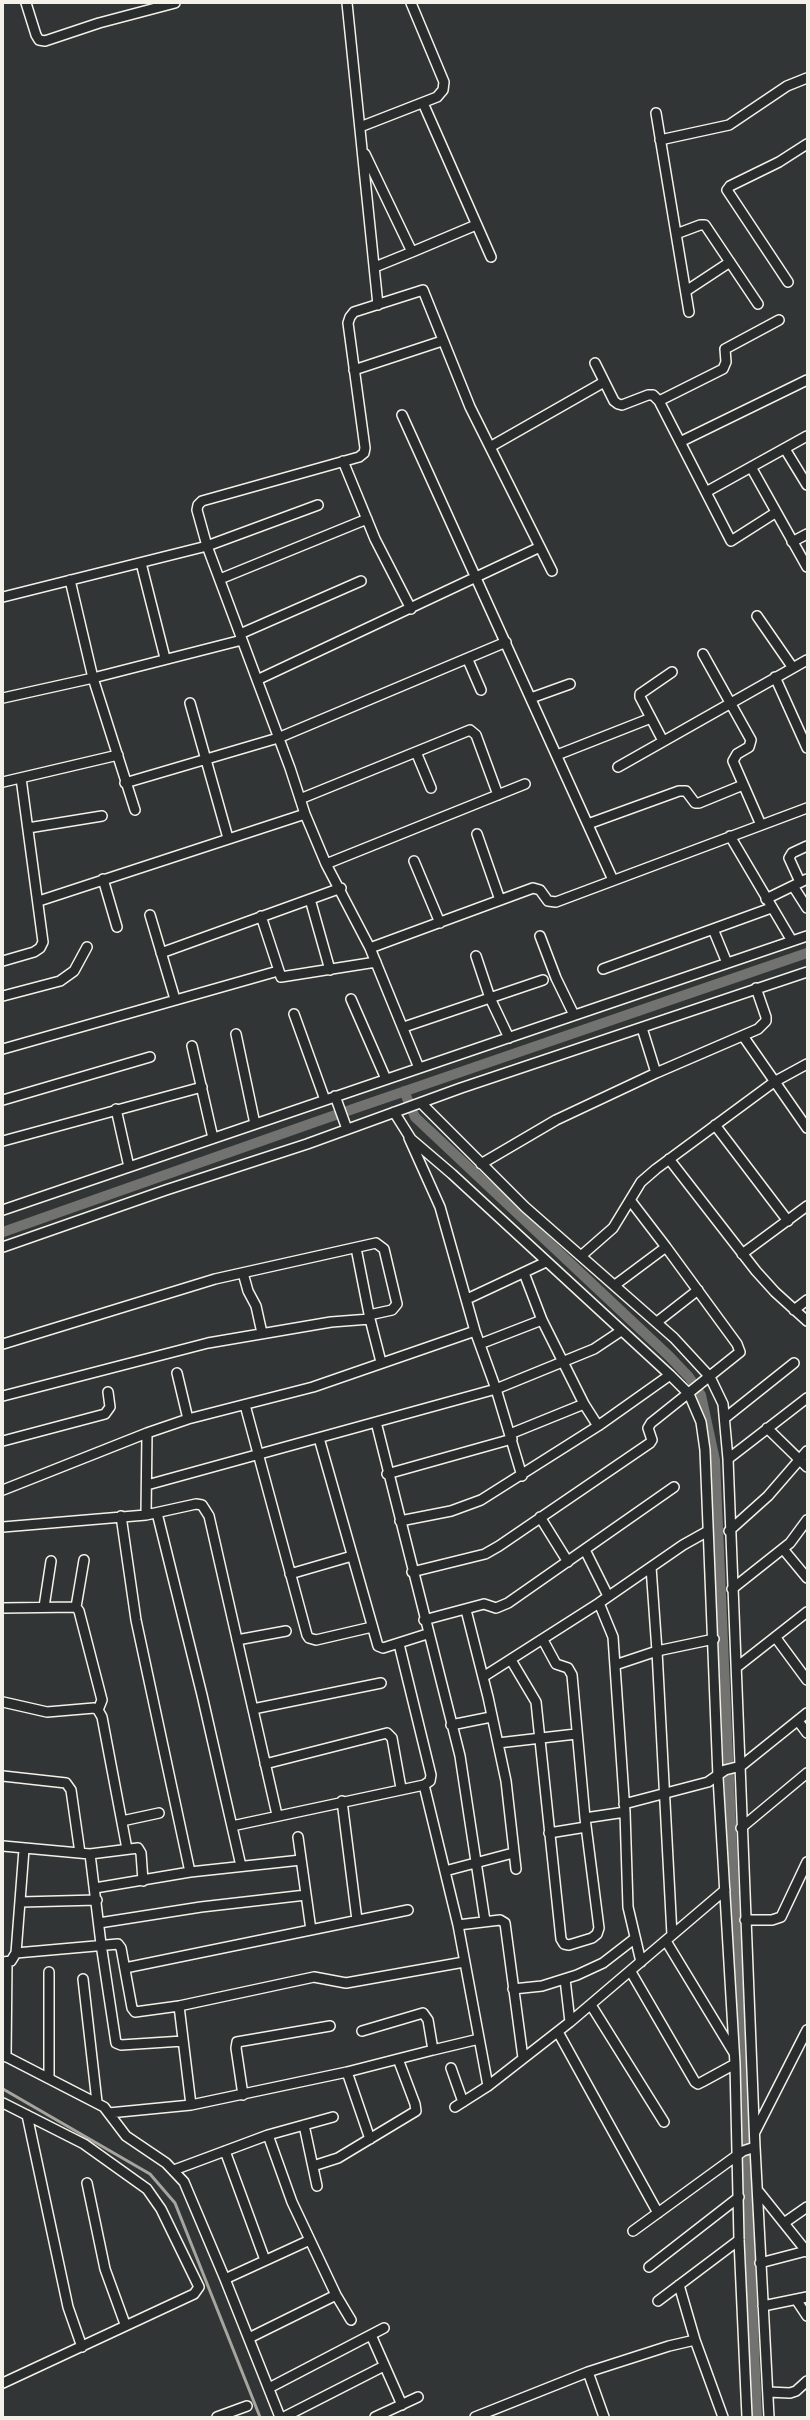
<!DOCTYPE html>
<style>
body{margin:0}
#map{position:relative;width:810px;height:2420px;overflow:hidden;background:#323535;font-family:"Comic Neue",sans-serif}
canvas{display:block}
.frame{position:absolute;inset:0;border:4px solid #f4f1e8;pointer-events:none}
</style>
<div id="map">
<canvas width="810" height="2420"></canvas>
<div class="frame"></div>
</div>
<script>
const g = document.querySelector('canvas').getContext('2d');
g.lineJoin = 'round';
function toPath(rows) {
  const path = new Path2D();
  for (const r of rows) {
    path.moveTo(r[0], r[1]);
    for (let i = 2; i < r.length; i += 2) path.lineTo(r[i], r[i + 1]);
  }
  return path;
}
function strokePath(path, color, width, dash) {
  g.strokeStyle = color;
  g.lineWidth = width;
  g.lineCap = dash ? 'butt' : 'round';
  g.setLineDash(dash || []);
  g.stroke(path);
}
const stream = toPath([
 [3,2089,150,2174,175,2203,260,2417]
]);
const canal = toPath([
 [404,1091,415,1117,670,1357,689,1377,701,1395,715,1460,757,2417],
 [3,1232,321,1120,807,953]
]);
const street = toPath([
 [26,3,36,35,39,40,45,41,99,23,175,3],
 [347,3,378,305],
 [423,103,491,257],
 [656,113,689,312],
 [360,127,437,97,443,90,444,82,411,3],
 [660,140,729,125,787,86,807,78],
 [365,154,412,252,476,225],
 [676,234,700,225,705,225,758,304],
 [375,267,412,252],
 [788,282,727,190,730,186,779,162,807,144],
 [686,291,730,262],
 [595,363,614,401,618,404,622,405,648,395,653,395,659,401,731,541,775,513],
 [354,370,442,341],
 [659,401,723,369,726,362,725,349,779,320],
 [402,415,613,880],
 [680,442,807,380],
 [490,447,604,382],
 [785,449,807,485],
 [343,461,375,539,411,609],
 [751,467,807,567],
 [706,492,807,436],
 [792,542,807,534],
 [141,563,165,658],
 [220,579,367,519],
 [70,580,93,678,135,810],
 [3,597,207,546,318,505],
 [757,616,793,668],
 [240,634,361,581],
 [703,654,751,740,749,747,737,754,733,761,761,825],
 [468,660,481,690],
 [775,677,807,748],
 [257,680,540,547],
 [3,698,93,678,242,640],
 [531,698,570,684],
 [190,703,228,838],
 [663,741,640,697,640,694,672,672],
 [416,752,431,788],
 [557,755,651,718],
 [618,767,807,660],
 [3,782,118,755],
 [125,783,278,738,506,642],
 [300,799,470,730,476,735,498,795],
 [588,824,679,791,686,791,695,803,699,803,743,785],
 [28,828,102,816],
 [477,834,500,900],
 [730,836,792,941],
 [414,861,440,923],
 [326,864,525,784],
 [103,879,117,927],
 [800,882,789,858,792,853,807,846],
 [793,886,807,908],
 [310,899,330,970],
 [766,899,807,879],
 [39,901,305,814],
 [150,915,175,999],
 [261,916,281,977,376,962],
 [713,929,727,963],
 [540,936,556,978,574,1015],
 [370,948,533,888,540,890,548,901,556,902,807,808],
 [161,953,341,888],
 [476,956,490,998,509,1038],
 [3,961,34,952,40,948,43,942,21,778],
 [603,969,771,908],
 [3,996,60,981,74,971,87,947],
 [351,999,386,1079],
 [294,1014,325,1100],
 [404,1027,543,980],
 [642,1028,656,1073],
 [236,1034,255,1124],
 [743,1036,807,1128],
 [192,1046,213,1138],
 [3,1049,278,971],
 [419,1068,370,948,326,864,305,814,290,768,207,546,197,510,198,505,202,501,359,457,364,453,365,448,348,323,350,317,354,312,423,290,470,407,552,571],
 [335,1096,347,1129],
 [3,1100,150,1057],
 [422,1104,525,1207,674,1338,710,1377,723,1404,728,1459,755,2147,769,2417],
 [116,1109,129,1167],
 [394,1112,411,1139,452,1174,670,1375,689,1394,701,1422,705,1450,718,1777,735,2064,739,2240,747,2417],
 [715,1125,788,1221],
 [409,1138,440,1207,475,1331,496,1389,522,1476],
 [3,1141,202,1087],
 [669,1159,756,1271,775,1292,807,1321],
 [481,1164,556,1120,656,1073,758,1029,766,1021,766,1017,756,988],
 [3,1210,807,936],
 [3,1247,166,1190,307,1144,461,1088,807,972],
 [356,1248,370,1319,381,1362],
 [742,1254,807,1206],
 [581,1256,613,1228,641,1182,656,1169,774,1082,807,1064],
 [243,1273,248,1291,256,1306,262,1333],
 [524,1273,542,1320,584,1404,598,1426],
 [615,1285,666,1247,630,1200],
 [467,1299,546,1262],
 [794,1310,807,1300],
 [657,1322,698,1290],
 [3,1344,215,1279,376,1243,384,1249,397,1304,392,1310,369,1315],
 [480,1344,542,1320],
 [177,1373,188,1419],
 [3,1396,208,1343,331,1322,370,1319],
 [245,1405,307,1635,309,1638,316,1640,372,1627],
 [725,1418,794,1363],
 [376,1422,460,1756,485,1921],
 [767,1428,807,1467],
 [510,1434,584,1404],
 [319,1438,378,1646,383,1648,427,1634],
 [3,1441,105,1414,110,1407,108,1392],
 [728,1459,807,1398],
 [387,1474,512,1439],
 [147,1485,496,1389,594,1349,621,1331],
 [3,1490,147,1433,188,1419,313,1387,475,1331],
 [157,1513,202,1695,241,1866],
 [146,1515,147,1433],
 [121,1516,136,1620,190,1872],
 [540,1517,568,1562],
 [400,1521,451,1511,481,1500,598,1426,670,1375],
 [3,1527,146,1515,196,1504,202,1505,209,1516,277,1815],
 [729,1531,768,1496,807,1451],
 [783,1549,807,1578],
 [585,1550,608,1596],
 [651,1567,657,1651,672,1935],
 [412,1572,485,1554,499,1546,650,1443,652,1440,648,1428,651,1423,740,1352,737,1344,666,1247],
 [290,1574,352,1556],
 [732,1589,790,1543,807,1520],
 [599,1603,613,1637,625,1812,628,1907,641,1962],
 [44,1607,51,1561],
 [76,1607,84,1560],
 [3,1608,76,1607,79,1611,102,1700,98,1710],
 [466,1610,488,1697,506,1781,516,1869],
 [424,1620,484,1604,496,1608,508,1603,674,1487],
 [776,1638,807,1680],
 [237,1640,286,1631],
 [511,1660,536,1702,561,1939,564,1944,569,1945,592,1938,597,1934,599,1928,585,1818,572,1675,568,1668,556,1664,543,1640],
 [615,1665,657,1651,714,1639],
 [737,1667,807,1612],
 [483,1677,599,1603,683,1545,708,1531],
 [3,1702,47,1712,94,1708,98,1710,102,1717,127,1849],
 [253,1709,381,1683],
 [798,1721,807,1733],
 [451,1725,491,1717],
 [498,1743,576,1734],
 [265,1764,387,1733,392,1738,401,1788],
 [3,1776,66,1783,71,1790,80,1853],
 [424,1785,458,1925,488,2086],
 [342,1801,357,1920],
 [624,1804,708,1782,725,1770,741,1766,807,1713],
 [585,1818,625,1812],
 [122,1821,159,1813],
 [232,1826,424,1785,430,1781,431,1775,399,1644],
 [741,1828,807,1773],
 [549,1833,586,1827],
 [298,1837,311,1930],
 [3,1846,90,1854,138,1848,141,1853,143,1881],
 [90,1854,101,1944,116,2043,121,2045,183,2041],
 [445,1871,513,1853],
 [95,1888,190,1872,301,1860],
 [21,1902,97,1900],
 [745,1920,772,1920,781,1917,807,1862],
 [99,1923,201,1907,306,1895],
 [458,1925,500,1920,505,1923,523,2058],
 [666,1941,734,2053],
 [16,1953,24,1849],
 [3,1962,11,1961,16,1953,118,1944,121,1948,132,2008,135,2012,179,2006,314,1977,346,1983,464,1962],
 [125,1968,408,1910],
 [631,1972,695,2082,698,2084,702,2082,735,2064],
 [83,1979,97,2102],
 [565,1979,570,2022],
 [513,1989,542,1986,577,1975,603,1963,634,1939],
 [591,2005,664,2122],
 [179,2006,191,2105],
 [558,2032,658,2213],
 [433,2050,479,2039],
 [3,2055,104,2107,126,2136,166,2163,184,2182,225,2279,280,2417],
 [6,2057,7,1962],
 [451,2068,463,2102],
 [347,2072,370,2139],
 [49,2078,49,1972],
 [243,2095,236,2048,237,2042,330,2026],
 [3,2103,84,2144,147,2189,161,2209,199,2287,194,2294,3,2383],
 [455,2107,488,2086,570,2022,725,1890],
 [109,2113,191,2105,347,2072,433,2050,428,2020,423,2013,362,2031],
 [27,2115,68,2307,82,2347],
 [304,2125,317,2186],
 [755,2132,807,2030],
 [268,2135,292,2202,336,2295,351,2320],
 [225,2151,265,2260],
 [313,2166,338,2158,416,2111,415,2104,398,2059],
 [174,2170,268,2135,333,2117],
 [87,2183,105,2269,125,2324],
 [759,2192,807,2252],
 [784,2223,807,2207],
 [633,2231,743,2151,755,2147],
 [760,2263,806,2251],
 [649,2267,739,2197],
 [225,2279,310,2240],
 [679,2285,695,2340,723,2417],
 [658,2301,739,2240],
 [797,2301,807,2316],
 [763,2306,807,2297],
 [371,2335,402,2405],
 [249,2338,336,2295],
 [588,2372,604,2417],
 [269,2388,384,2328],
 [768,2392,790,2393,796,2391,807,2381],
 [217,2417,247,2406],
 [284,2417,384,2366],
 [375,2417,418,2397],
 [475,2417,588,2372,669,2346,695,2340]
]);
strokePath(stream, '#a6a5a0', 3);
strokePath(canal, '#727370', 10);
strokePath(street, '#f4f1e8', 12);
strokePath(street, '#2a2d2e', 9);
</script>
